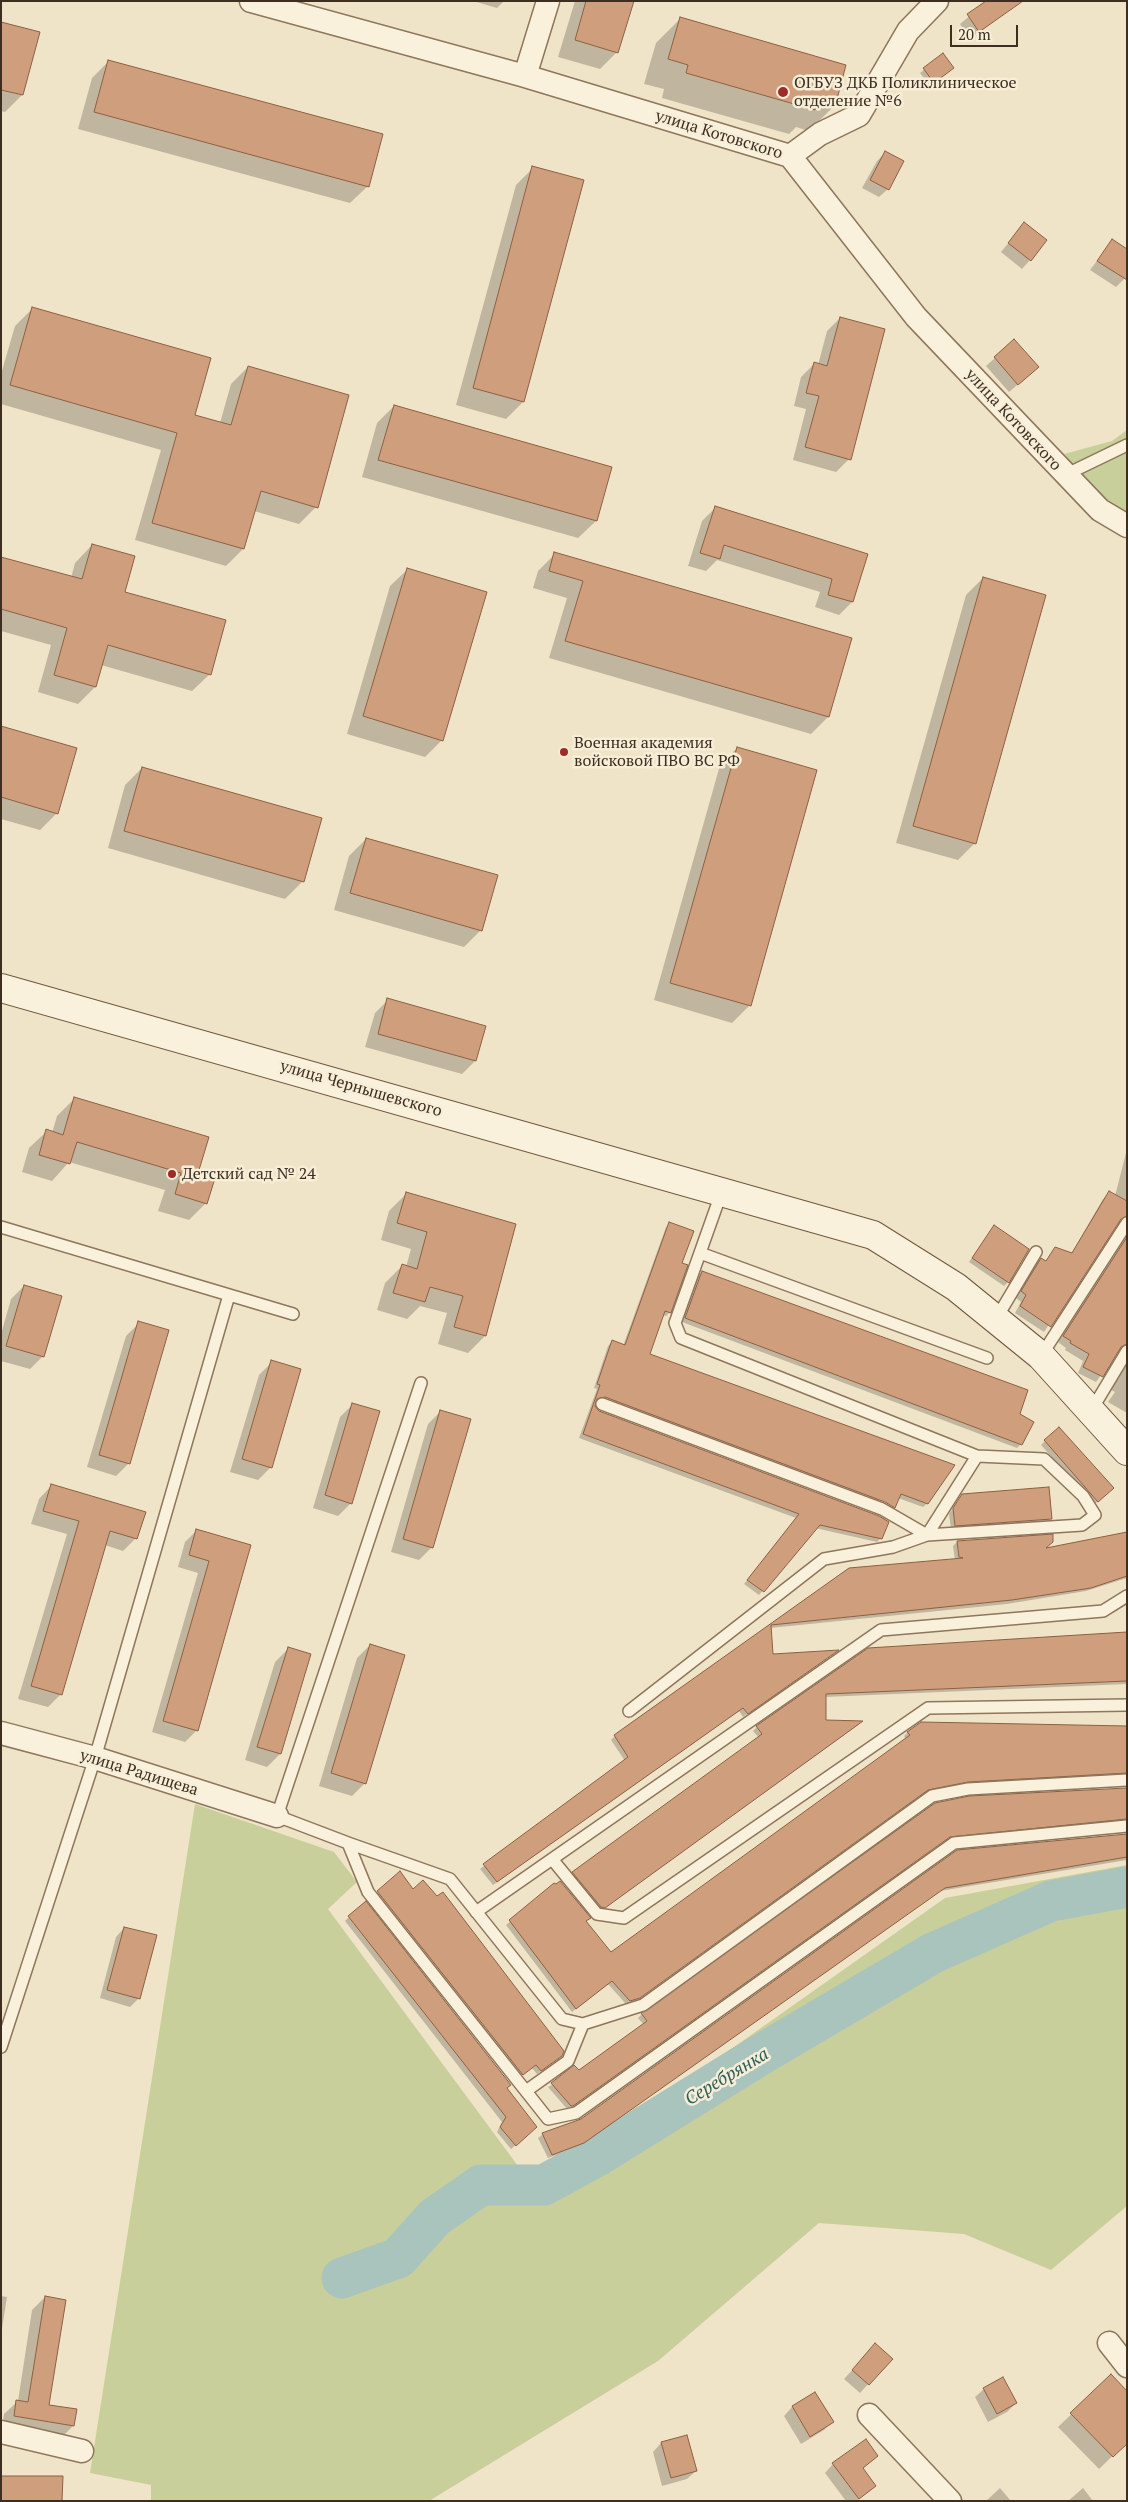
<!DOCTYPE html>
<meta charset="utf-8">
<style>
body{margin:0}
#map{position:relative;width:1128px;height:2502px;overflow:hidden;background:#f0e4c8;font-family:"PT Serif",serif}
canvas{display:block}
.frame{position:absolute;inset:0;border:2px solid #3d2e20;pointer-events:none}
.scale{position:absolute;left:950px;top:25px;width:68px;height:22px;box-sizing:border-box;border:2px solid #3d2e20;border-top:0;padding-left:6px;font-size:15px;line-height:18px;white-space:nowrap;color:#3d2e20;-webkit-text-stroke:4px #f7eed8;paint-order:stroke}
</style>
<div id="map">
<canvas width="1128" height="2502"></canvas>
<div class="frame"></div>
<div class="scale">20 m</div>
</div>
<script>
const g = document.querySelector('canvas').getContext('2d');
g.lineJoin = 'round';
function fillPath(path, color) {
  g.fillStyle = color;
  g.fill(path, 'evenodd');
}
function toPath(rows) {
  const path = new Path2D();
  for (const r of rows) {
    path.moveTo(r[0], r[1]);
    for (let i = 2; i < r.length; i += 2) path.lineTo(r[i], r[i + 1]);
  }
  return path;
}
function strokePath(path, color, width, dash) {
  g.strokeStyle = color;
  g.lineWidth = width;
  g.lineCap = dash ? 'butt' : 'round';
  g.setLineDash(dash || []);
  g.stroke(path);
}
function label(font, color, halo, rows, align = 'center') {
  g.font = font + ' "PT Serif",serif';
  g.lineWidth = 5;
  g.setLineDash([]);
  g.textBaseline = 'middle';
  g.strokeStyle = halo;
  g.fillStyle = color;
  for (const [text, x, y, turn = 0] of rows) {
    g.save();
    g.translate(x, y);
    g.rotate((+turn || 0) * Math.PI / 180);
    g.textAlign = isNaN(turn) ? turn : align;
    if (halo) g.strokeText(text, 0, 0);
    g.fillText(text, 0, 0);
    g.restore();
  }
}
const green = toPath([
 [1127,430,1127,516,1104,502,1064,454,1112,441],
 [195,1804,334,1852,357,1882,328,1909,521,2170,574,2160,945,1898,1127,1865,1127,2206,1051,2270,964,2234,819,2223,658,2361,429,2501,151,2501,151,2485,90,2473]
]);
const shadow = toPath([
 [473,1,504,1,497,8],
 [575,1,632,1,617,52,600,69,558,57],
 [988,1,1009,10,970,39,960,24],
 [680,19,833,107,809,131,796,127,789,134,662,98,664,89,644,84,656,43],
 [1,23,38,33,22,95,5,112,1,111],
 [942,55,948,72,930,86,920,73],
 [109,61,368,186,350,203,78,129,92,78],
 [886,152,888,189,879,197,862,188,877,161],
 [533,168,582,181,523,402,506,419,456,405,516,185],
 [1024,224,1030,260,1022,269,1001,252],
 [1112,241,1127,276,1116,287,1090,270],
 [32,309,194,415,220,423,231,384,248,367,316,507,299,524,254,511,243,549,226,566,135,540,161,450,1,404,1,374,15,326],
 [840,318,849,459,836,472,793,460,806,409,794,406,801,377,814,364,818,365,827,331],
 [1014,341,1029,375,1009,392,986,366],
 [394,406,611,468,596,521,578,538,362,477,377,423],
 [715,508,867,555,852,602,839,615,815,607,820,592,717,560,706,571,688,566,702,521],
 [92,545,124,593,210,674,192,691,101,665,95,687,78,704,38,692,51,645,1,631,1,558,71,578,75,563],
 [555,554,828,717,811,734,549,658,567,598,533,588,538,571],
 [408,569,442,740,425,757,347,734,390,586],
 [983,578,975,843,958,860,896,843,966,595],
 [1,728,57,813,40,830,1,819],
 [737,748,750,1005,732,1023,654,1000,720,765],
 [142,768,320,819,302,882,285,899,108,848,125,785],
 [366,839,481,930,464,947,334,910,349,856],
 [388,1000,485,1026,475,1061,462,1074,365,1047,375,1013],
 [74,1099,197,1171,206,1203,189,1220,158,1211,165,1190,69,1162,52,1181,22,1172,29,1148,47,1131,52,1133,57,1116],
 [1127,1149,1127,1225,1120,1221,1117,1223,1044,1332,1015,1313,1021,1302,1016,1298,1035,1265,1041,1259,1045,1262,1055,1249,1071,1254,1103,1199,1109,1193,1115,1196],
 [406,1194,515,1225,485,1336,468,1353,438,1344,447,1313,420,1306,407,1319,377,1310,385,1283,402,1266,406,1267,411,1249,381,1240,389,1211],
 [669,1224,680,1264,670,1312,666,1316,662,1315,648,1355,928,1503,923,1507,898,1498,880,1498,879,1500,893,1508,890,1511,600,1400,595,1401,593,1406,599,1412,881,1538,877,1542,815,1528,759,1595,744,1584,796,1518,579,1438,597,1389,594,1388,608,1346,612,1342,623,1346,666,1227],
 [991,1231,1008,1282,1004,1286,969,1262],
 [1127,1236,1127,1356,1125,1351,1120,1349,1096,1382,1078,1373,1083,1361,1065,1350,1066,1348,1058,1342],
 [702,1272,1019,1415,1021,1444,1017,1448,682,1322,698,1276],
 [24,1286,43,1356,30,1369,1,1361,1,1334,11,1299],
 [139,1323,129,1463,116,1476,87,1467,126,1336],
 [272,1362,271,1467,258,1480,230,1472,259,1375],
 [1127,1364,1127,1413,1108,1402,1115,1392,1111,1390],
 [353,1404,351,1503,338,1516,313,1508,340,1417],
 [441,1411,432,1547,419,1560,391,1552,428,1424],
 [1045,1441,1112,1488,1094,1505,1041,1445],
 [51,1486,136,1538,123,1551,105,1545,61,1694,48,1707,18,1699,67,1534,31,1524,39,1499],
 [961,1497,1050,1519,1046,1523,951,1529,949,1514],
 [197,1530,249,1546,197,1730,185,1742,152,1732,198,1573,178,1567,185,1542],
 [1127,1533,1127,1578,1086,1591,1007,1604,770,1628,772,1655,834,1653,743,1717,739,1711,493,1885,480,1869,625,1761,611,1740,615,1736,849,1569,955,1560,953,1546,957,1542,1042,1550],
 [1127,1633,1127,1684,825,1697,825,1721,858,1725,600,1911,570,1877,759,1738,753,1731,757,1727,869,1649],
 [370,1645,365,1783,352,1796,319,1786,357,1658],
 [288,1649,280,1754,267,1767,245,1760,275,1662],
 [1127,1728,1127,1777,963,1785,923,1793,634,2002,626,2004,608,1984,572,2012,506,1925,554,1884,589,1918,585,1922,611,1953,906,1739,904,1736,908,1732],
 [1127,1789,1127,1824,1122,1822,945,1840,568,2110,548,2087,579,2072,644,2025,638,2018,642,2014,936,1804],
 [1127,1835,1127,1860,940,1891,578,2147,548,2158,538,2138,542,2135,582,2120,957,1851],
 [400,1873,412,1891,556,2060,537,2074,532,2068,518,2078,374,1896],
 [349,1917,505,2089,532,2131,511,2149,497,2132,502,2122,345,1921],
 [124,1928,139,1998,130,2007,100,1998,116,1937],
 [1,2296,7,2297,1,2335],
 [45,2297,48,2406,73,2426,60,2439,2,2429,4,2414,18,2401,32,2310],
 [867,2354,891,2359,860,2393,844,2379],
 [1111,2376,1127,2442,1099,2469,1058,2427],
 [984,2389,1016,2403,1007,2412,988,2422,975,2397],
 [815,2394,832,2422,824,2430,801,2444,784,2416,792,2407],
 [661,2443,696,2471,687,2479,662,2486,653,2452],
 [877,2456,862,2469,874,2486,857,2501,846,2501,825,2473,833,2464],
 [1000,2488,1011,2501,986,2501],
 [1083,2488,1093,2501,1068,2501]
]);
const river = toPath([
 [342,2278,398,2258,435,2217,481,2185,544,2185,597,2156,765,2052,933,1953,1051,1901,1127,1887]
]);
const building = toPath([
 [586,1,634,1,618,53,575,40,586,1],
 [986,1,1023,1,979,32,967,14,986,1],
 [680,17,846,65,835,107,817,102,815,110,686,73,688,65,668,59,680,17],
 [1,22,40,32,23,95,1,90,1,22],
 [943,53,954,68,934,83,923,68,943,53],
 [108,60,383,134,369,187,94,112,108,60],
 [885,151,904,161,889,190,870,180,885,151],
 [532,166,584,180,524,402,473,388,532,166],
 [1024,222,1047,240,1031,261,1008,243,1024,222],
 [1112,239,1127,249,1127,280,1097,261,1112,239],
 [32,307,211,358,195,415,231,425,248,366,349,395,318,508,261,491,244,549,152,523,177,433,10,385,32,307],
 [840,317,885,329,851,460,805,447,819,396,806,393,814,362,827,366,840,317],
 [1014,339,1039,367,1018,385,994,357,1014,339],
 [394,405,612,467,597,521,378,460,394,405],
 [715,506,868,554,853,602,828,595,832,579,724,545,720,559,700,553,715,506],
 [92,544,135,556,125,592,226,620,211,675,108,645,96,687,54,675,67,628,1,609,1,557,82,579,92,544],
 [554,552,852,638,829,717,565,641,583,581,549,571,554,552],
 [407,568,487,592,443,741,363,716,407,568],
 [983,577,1046,595,976,844,913,826,983,577],
 [1,726,77,748,58,814,1,797,1,726],
 [737,747,817,770,751,1006,670,983,737,747],
 [142,767,322,818,304,882,124,831,142,767],
 [366,838,498,875,482,931,350,893,366,838],
 [387,998,486,1026,476,1061,378,1034,387,998],
 [74,1097,209,1137,199,1170,216,1175,207,1204,175,1194,181,1173,77,1142,70,1164,39,1155,46,1129,63,1135,74,1097],
 [1109,1191,1127,1201,1127,1216,1121,1219,1051,1327,1020,1306,1026,1295,1021,1291,1041,1258,1046,1261,1055,1247,1072,1253,1109,1191],
 [406,1192,516,1224,486,1336,454,1327,463,1296,430,1287,425,1302,393,1293,402,1264,417,1269,427,1232,397,1223,406,1192],
 [669,1222,694,1231,682,1263,688,1265,671,1313,665,1311,650,1354,955,1465,928,1504,901,1494,895,1508,885,1502,605,1397,597,1399,595,1406,599,1411,879,1516,889,1522,882,1539,820,1525,764,1592,747,1580,799,1514,583,1434,600,1385,597,1384,612,1340,625,1345,669,1222],
 [994,1225,1029,1249,1009,1283,972,1258,994,1225],
 [1127,1237,1127,1344,1121,1347,1103,1377,1083,1367,1089,1354,1070,1343,1071,1341,1063,1336,1127,1237],
 [702,1271,1028,1390,1020,1414,1034,1422,1022,1445,685,1318,702,1271],
 [24,1285,62,1296,44,1357,6,1346,24,1285],
 [138,1321,169,1330,130,1464,99,1455,138,1321],
 [271,1360,301,1369,272,1468,242,1459,271,1360],
 [352,1403,380,1411,352,1504,325,1495,352,1403],
 [440,1410,471,1419,433,1548,403,1539,440,1410],
 [1059,1427,1114,1488,1098,1502,1044,1440,1059,1427],
 [51,1484,146,1512,137,1539,110,1531,62,1695,31,1686,79,1521,43,1511,51,1484],
 [1049,1487,1052,1519,955,1526,953,1508,962,1494,1049,1487],
 [196,1529,251,1545,198,1731,163,1721,209,1561,189,1555,196,1529],
 [1127,1532,1127,1576,1091,1588,1012,1600,771,1625,773,1654,839,1650,748,1714,743,1708,497,1882,483,1864,628,1757,614,1735,849,1568,963,1558,959,1557,957,1541,1053,1534,1053,1542,1046,1548,1127,1532],
 [1127,1632,1127,1681,826,1694,826,1720,863,1721,605,1908,601,1907,572,1872,762,1734,756,1726,868,1648,1127,1632],
 [370,1644,405,1655,366,1784,331,1773,370,1644],
 [288,1647,311,1654,281,1754,257,1747,288,1647],
 [921,1722,1127,1726,1127,1773,968,1782,928,1790,640,1998,630,2001,612,1981,576,2009,509,1920,554,1883,556,1884,560,1881,591,1918,586,1921,611,1952,910,1735,907,1732,921,1722],
 [1127,1788,1127,1819,950,1837,573,2106,571,2106,551,2083,574,2065,579,2070,647,2021,641,2013,935,1803,969,1796,1127,1788],
 [1127,1834,1127,1857,945,1888,584,2143,552,2155,542,2133,581,2119,957,1850,1127,1834],
 [400,1871,413,1889,423,1880,437,1896,443,1892,564,2051,562,2056,541,2071,536,2065,523,2075,377,1891,400,1871],
 [366,1901,511,2085,507,2088,537,2127,516,2146,500,2127,506,2117,348,1916,366,1901],
 [124,1927,157,1935,140,1999,107,1990,124,1927],
 [45,2296,66,2300,49,2405,77,2409,74,2426,14,2416,16,2400,28,2402,45,2296],
 [875,2343,893,2359,869,2385,852,2370,875,2343],
 [1111,2374,1127,2391,1127,2444,1113,2457,1070,2413,1111,2374],
 [1003,2377,1017,2403,997,2414,983,2388,1003,2377],
 [815,2392,834,2422,810,2437,792,2406,815,2392],
 [687,2435,697,2471,671,2478,661,2442,687,2435],
 [866,2439,878,2456,863,2468,876,2486,859,2499,832,2463,866,2439],
 [1,2476,63,2476,62,2501,1,2501,1,2476]
]);
const lane = toPath([
 [1065,475,1127,445],
 [1,1227,293,1314],
 [700,1253,987,1358],
 [996,1319,1036,1252],
 [1041,1356,1127,1223],
 [421,1383,277,1816,348,1843,368,1892,548,2119,576,2113,954,1843,1127,1826],
 [602,1404,882,1509,927,1535,977,1456],
 [1091,1411,1127,1351],
 [629,1711,824,1559,893,1547,927,1535,1082,1525,1095,1515,1083,1496,1044,1459,977,1456,681,1338,675,1323,722,1191],
 [348,1843,450,1879,562,2019,583,2024,643,2005,932,1796,968,1789,1127,1780],
 [552,1859,597,1914,624,1918,928,1708,1127,1705],
 [476,1912,881,1630,1103,1611,1127,1596],
 [1,2047,95,1758,229,1295],
 [526,2091,568,2061,583,2024]
]);
const street = toPath([
 [251,1,525,76,790,156,916,317,1100,510,1127,526],
 [525,76,548,1],
 [790,156,820,134,859,115,908,31,937,1],
 [1,1733,95,1758,277,1816],
 [1109,2343,1127,2366],
 [869,2415,950,2501],
 [1,2432,82,2451]
]);
const secondary = toPath([
 [1,988,873,1235,956,1287,1041,1356,1127,1451]
]);
const markers = [
 [783,92,6,"#9e2a2b"],
 [564,752,5,"#9e2a2b"],
 [172,1174,5,"#9e2a2b"]
];
const poiNames = [
 ["ОГБУЗ ДКБ Поликлиническое",794,83],
 ["отделение №6",794,101],
 ["Военная академия",574,743],
 ["войсковой ПВО ВС РФ",574,761],
 ["Детский сад № 24",182,1174]
];
const streetNames = [
 ["улица Котовского",719,135,17],
 ["улица Котовского",1013,420,47],
 ["улица Чернышевского",361,1089,16],
 ["улица Радищева",139,1773,17]
];
const waterNames = [
 ["Серебрянка",727,2077,-31]
];
fillPath(green, '#c9cf9b');
fillPath(shadow, '#0003');
strokePath(river, '#a9c4bc', 41);
fillPath(building, '#cf9f7d');
strokePath(building, '#8d5f41', 1);
strokePath(lane, '#8d765c', 14);
strokePath(street, '#8d765c', 25);
strokePath(secondary, '#6f573f', 30);
strokePath(lane, '#faf1dc', 11);
strokePath(street, '#faf1dc', 22);
strokePath(secondary, '#faf1dc', 28);
for (const [x, y, r, color] of markers) {
  const dot = new Path2D();
  dot.arc(x, y, r, 0, 2 * Math.PI);
  g.fillStyle = color;
  g.fill(dot);
  strokePath(dot, '#f7eed8', 2);
}
label('16px', '#3d2e20', '#f7eed8', poiNames, 'left');
label('16px', '#3d2e20', '#f7eed8', streetNames);
label('italic 18px', '#2f5d5a', '#f7eed8', waterNames);
</script>
